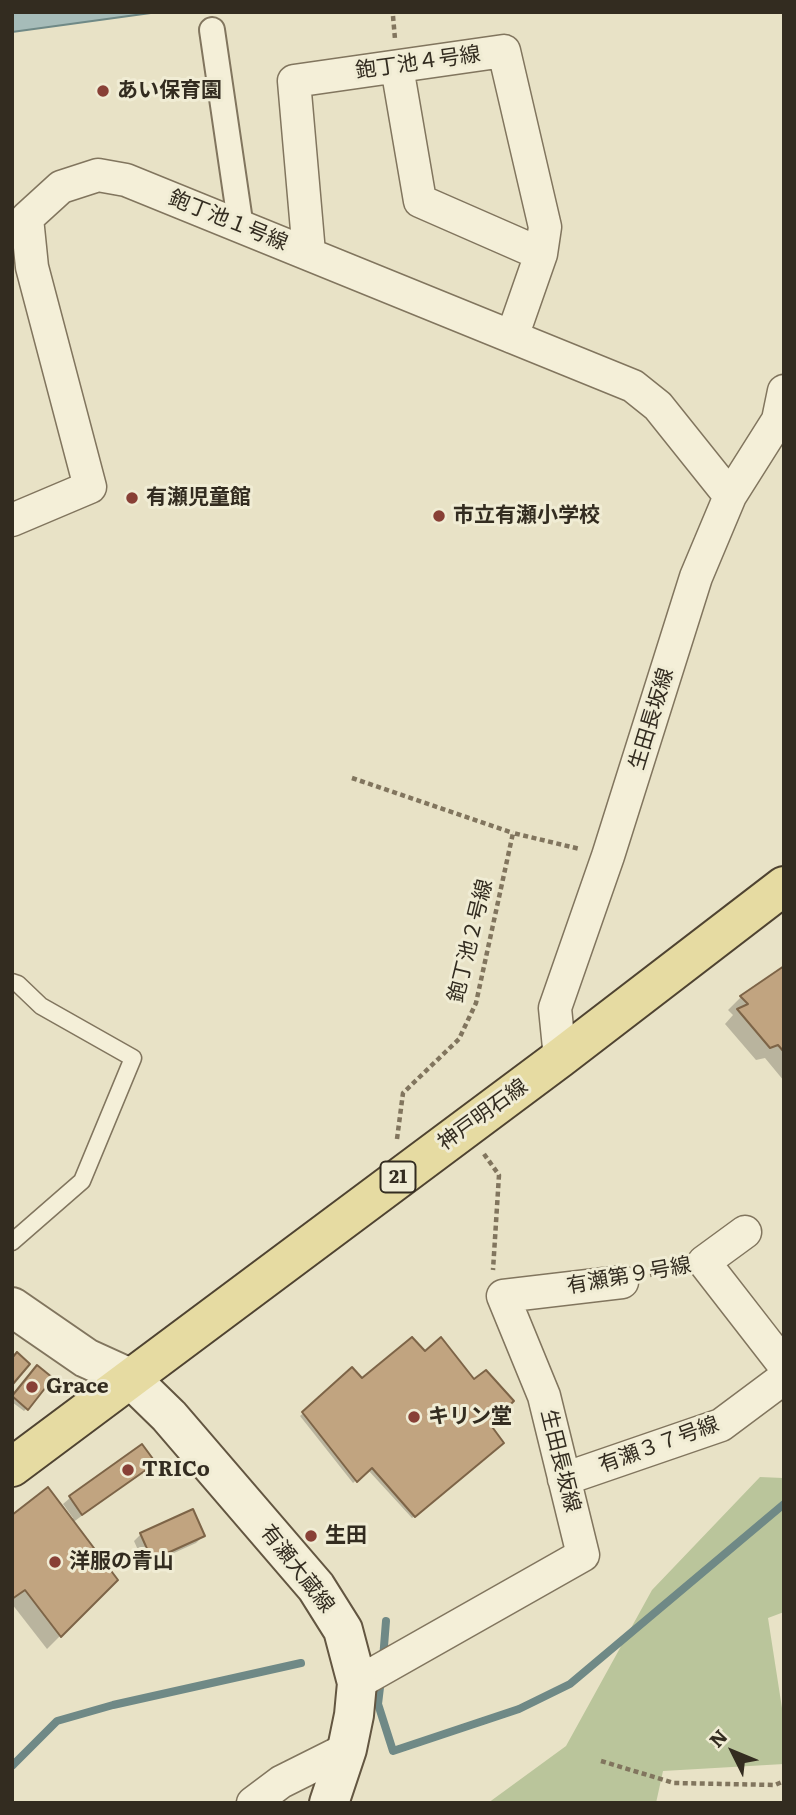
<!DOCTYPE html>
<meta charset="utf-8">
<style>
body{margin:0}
#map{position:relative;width:796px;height:1815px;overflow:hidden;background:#e8e2c6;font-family:Literata,serif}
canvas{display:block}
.frame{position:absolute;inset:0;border:14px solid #332c20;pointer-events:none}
.north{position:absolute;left:698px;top:1717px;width:70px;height:70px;-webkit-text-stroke:5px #f0ecd4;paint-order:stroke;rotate:313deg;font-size:19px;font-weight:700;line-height:28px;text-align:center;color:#332c20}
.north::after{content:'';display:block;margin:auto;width:24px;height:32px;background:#332c20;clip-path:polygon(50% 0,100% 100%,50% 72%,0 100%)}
</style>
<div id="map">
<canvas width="796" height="1815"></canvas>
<div class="frame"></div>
<div class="north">N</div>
</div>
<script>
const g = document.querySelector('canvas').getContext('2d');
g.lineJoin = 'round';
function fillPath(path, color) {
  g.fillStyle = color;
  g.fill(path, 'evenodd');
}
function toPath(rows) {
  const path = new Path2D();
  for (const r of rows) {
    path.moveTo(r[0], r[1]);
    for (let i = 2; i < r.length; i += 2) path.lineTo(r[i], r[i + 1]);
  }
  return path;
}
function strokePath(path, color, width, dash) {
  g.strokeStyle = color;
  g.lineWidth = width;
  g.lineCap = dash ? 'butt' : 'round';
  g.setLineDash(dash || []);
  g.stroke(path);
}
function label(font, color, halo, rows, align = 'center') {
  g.font = font + ' Literata,"Noto Sans JP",serif';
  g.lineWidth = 6;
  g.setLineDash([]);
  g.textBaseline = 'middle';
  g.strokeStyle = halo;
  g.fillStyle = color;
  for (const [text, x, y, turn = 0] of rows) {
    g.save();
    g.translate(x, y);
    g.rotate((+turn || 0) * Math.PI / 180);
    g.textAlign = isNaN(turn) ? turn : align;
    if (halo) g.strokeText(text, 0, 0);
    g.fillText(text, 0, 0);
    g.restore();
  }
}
const green = toPath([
 [760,1477,783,1478,784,1612,768,1618,784,1721,784,1764,663,1771,656,1803,488,1803,566,1746,652,1590]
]);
const water = toPath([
 [12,12,158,12,12,32,12,12]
]);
const shadow = toPath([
 [784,968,784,1081,765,1058,756,1060,725,1024,733,1015,728,1010,741,997],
 [352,1369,361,1381,501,1443,412,1518,368,1470,353,1483,300,1416],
 [34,1371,27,1408,24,1411,12,1402,12,1398],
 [154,1463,72,1523,116,1580,47,1649,12,1604,12,1517,70,1520,73,1518,63,1504,70,1498],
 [141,1534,203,1536,196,1543,145,1566,134,1541]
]);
const stream = toPath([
 [383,1659,386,1621],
 [381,1679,378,1704,393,1751,519,1709,570,1684,784,1504],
 [12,1766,57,1721,113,1705,301,1663]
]);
const building = toPath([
 [784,966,784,1052,778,1045,770,1048,737,1009,748,1004,740,996,784,966],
 [412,1337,425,1351,441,1337,474,1379,486,1370,514,1401,490,1424,504,1443,415,1517,372,1468,357,1482,302,1412,352,1367,362,1378,412,1337],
 [17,1352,30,1364,13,1384,12,1358,17,1352],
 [37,1365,53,1378,28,1410,12,1396,37,1365],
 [142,1444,156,1463,82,1515,69,1496,142,1444],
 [48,1487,118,1580,61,1637,25,1590,12,1599,12,1515,48,1487],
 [193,1509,205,1536,152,1560,140,1533,193,1509]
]);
const path = toPath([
 [393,16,395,39],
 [352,778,513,833],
 [397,1139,403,1093,459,1039,476,1003,513,833,580,849],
 [484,1154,499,1175,493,1270],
 [650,1275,679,1268],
 [601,1761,674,1783,775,1785,784,1781]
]);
const service = toPath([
 [12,982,18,984,41,1006,133,1058,82,1181,12,1242]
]);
const pedestrian = toPath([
 [212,30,241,228]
]);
const minor = toPath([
 [397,67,420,201,541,254],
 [309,253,294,81,504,51,545,227,541,254,512,337],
 [12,520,90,487,32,267,27,218,61,187,98,175,126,180,633,386,658,406,730,496],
 [560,1058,555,1008,608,856,696,577,730,496,778,420,784,391],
 [745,1232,704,1262,784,1365],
 [564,1479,721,1425,784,1378],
 [357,1683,583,1555,544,1396,503,1296,622,1282],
 [253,1803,281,1782,347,1749]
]);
const tertiary = toPath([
 [12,1307,86,1358,130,1378]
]);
const secondary = toPath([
 [130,1378,169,1416,316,1587,343,1630,357,1683,354,1715,347,1749,329,1803]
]);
const primary = toPath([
 [12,1467,560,1058,784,886]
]);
const markers = [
 [103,91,7,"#884036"],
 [132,498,7,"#884036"],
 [439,516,7,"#884036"],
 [32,1387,7,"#884036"],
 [414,1417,7,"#884036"],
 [128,1470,7,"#884036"],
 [311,1536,7,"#884036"],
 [55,1562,7,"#884036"]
];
const shields = [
 [398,1177,35]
];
const shieldNames = [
 ["21",398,1177]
];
const streetNames = [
 ["鉋丁池４号線",418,63,-8],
 ["鉋丁池１号線",228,221,22],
 ["生田長坂線",652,719,-73],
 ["鉋丁池２号線",471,941,-76],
 ["神戸明石線",483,1115,-36],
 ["有瀬第９号線",629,1276,-10],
 ["有瀬３７号線",659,1445,-20],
 ["生田長坂線",560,1461,76],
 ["有瀬大蔵線",297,1569,52]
];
const poiNames = [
 ["あい保育園",117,91],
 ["有瀬児童館",146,498],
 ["市立有瀬小学校",453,516],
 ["Grace",46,1387],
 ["キリン堂",428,1417],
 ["TRICo",142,1470],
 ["生田",325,1536],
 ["洋服の青山",69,1562]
];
fillPath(green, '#bac59b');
fillPath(water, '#a6bcb9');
strokePath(water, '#6f8986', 2);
fillPath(shadow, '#0003');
strokePath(stream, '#6f8986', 8);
fillPath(building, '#c1a480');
strokePath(building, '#7d6447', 2);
strokePath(service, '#81755e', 19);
strokePath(pedestrian, '#81755e', 28);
strokePath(minor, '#81755e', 35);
strokePath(tertiary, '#81755e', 42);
strokePath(secondary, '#635641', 42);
strokePath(primary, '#4f4331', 42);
strokePath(path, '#81755e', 4.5, [5, 3.5]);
strokePath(service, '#f4efd8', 16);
strokePath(pedestrian, '#f4efd8', 24);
strokePath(minor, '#f4efd8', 32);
strokePath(tertiary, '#f4efd8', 38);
strokePath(secondary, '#f4efd8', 38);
strokePath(primary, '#e6dba2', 38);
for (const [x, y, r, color] of markers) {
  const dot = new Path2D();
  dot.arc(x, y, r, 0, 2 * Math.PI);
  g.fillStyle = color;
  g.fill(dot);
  strokePath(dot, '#f0ecd4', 2.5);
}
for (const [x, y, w] of shields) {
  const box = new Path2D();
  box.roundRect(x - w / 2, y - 15.5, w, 31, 5);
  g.fillStyle = '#f0ecd4';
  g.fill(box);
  strokePath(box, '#332c20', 2);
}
label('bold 19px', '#332c20', null, shieldNames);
label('21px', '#332c20', '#f0ecd4', streetNames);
label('bold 21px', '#332c20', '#f0ecd4', poiNames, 'left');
</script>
